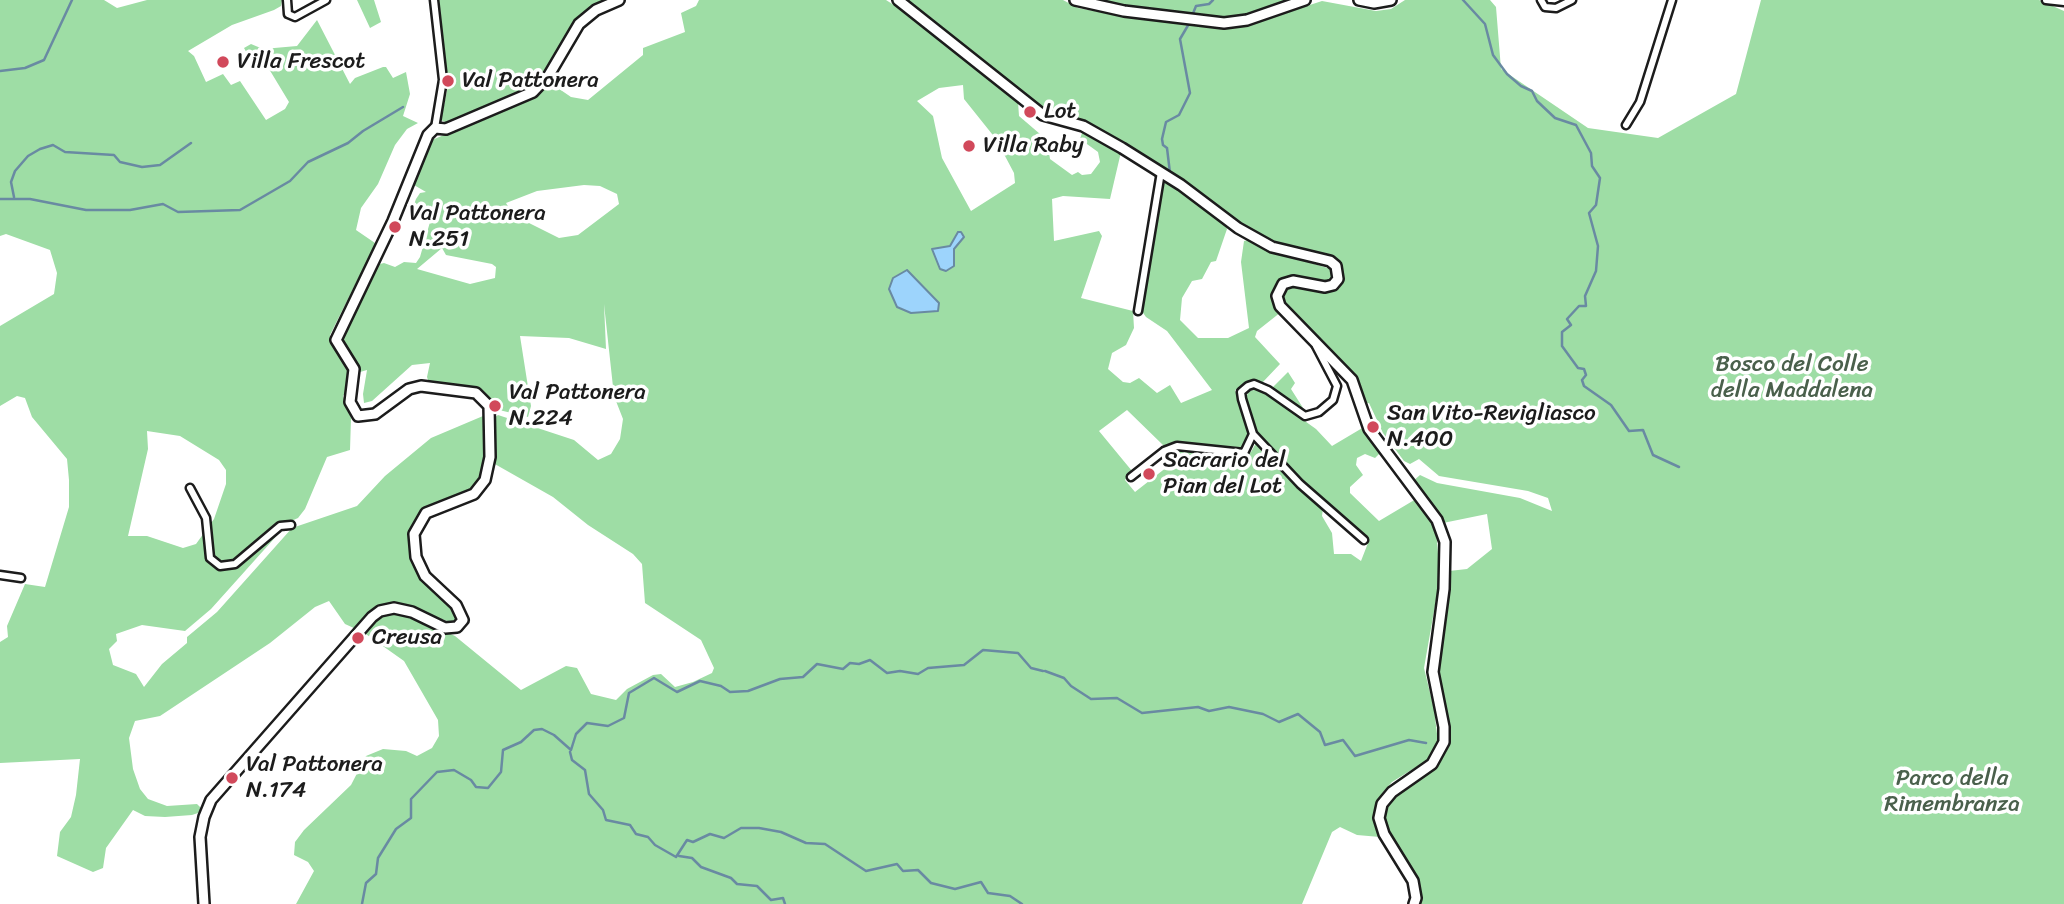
<!DOCTYPE html>
<style>
body{margin:0}
canvas{display:block;background:#fff}
</style>
<canvas width="2064" height="904"></canvas>
<script>
const g = document.querySelector('canvas').getContext('2d');
g.lineJoin = 'round';
function fillPath(path, color) {
  g.fillStyle = color;
  g.fill(path, 'evenodd');
}
function toPath(rows) {
  const path = new Path2D();
  for (const r of rows) {
    path.moveTo(r[0], r[1]);
    for (let i = 2; i < r.length; i += 2) path.lineTo(r[i], r[i + 1]);
  }
  return path;
}
function strokePath(path, color, width, dash) {
  g.strokeStyle = color;
  g.lineWidth = width;
  g.lineCap = dash ? 'butt' : 'round';
  g.setLineDash(dash || []);
  g.stroke(path);
}
function label(font, color, halo, rows, align = 'center') {
  g.font = font + ' Sriracha,sans-serif';
  g.lineWidth = 7;
  g.setLineDash([]);
  g.textBaseline = 'middle';
  g.strokeStyle = halo;
  g.fillStyle = color;
  for (const [text, x, y, turn = 0] of rows) {
    g.save();
    g.translate(x, y);
    g.rotate((+turn || 0) * Math.PI / 180);
    g.textAlign = isNaN(turn) ? turn : align;
    if (halo) g.strokeText(text, 0, 0);
    g.fillText(text, 0, 0);
    g.restore();
  }
}
const green = toPath([
 [0,0,104,0,117,8,147,0,282,0,281,6,274,10,232,25,188,51,194,56,206,82,223,74,231,85,240,81,266,120,285,109,289,102,266,64,253,64,244,48,251,44,263,49,297,46,317,20,350,84,355,78,383,67,386,67,393,78,406,72,410,94,403,116,418,123,407,129,395,145,378,184,361,208,356,230,375,243,374,247,330,335,332,345,352,373,348,389,343,396,351,418,350,450,327,457,305,509,298,518,289,522,211,609,185,631,142,625,116,634,117,641,109,649,113,665,136,674,144,687,162,664,187,643,187,637,217,612,292,528,357,506,385,476,431,438,483,416,486,417,488,437,483,477,477,487,467,494,429,509,411,537,414,565,434,593,455,611,458,617,453,623,396,603,385,604,372,611,356,629,345,624,329,601,315,607,270,643,160,716,135,721,129,738,133,769,140,789,148,799,167,806,197,804,201,808,198,813,192,815,165,817,145,816,133,810,106,848,103,868,93,872,57,856,60,832,71,817,76,795,80,759,0,763,0,642,8,637,7,626,25,584,45,587,69,507,69,480,67,459,32,417,25,398,17,396,0,406,0,326,54,294,57,273,50,250,6,234,0,236],
 [147,431,180,436,219,460,226,470,226,484,214,519,196,544,183,548,147,536,128,536,148,449],
 [357,0,374,0,381,22,370,28],
 [439,0,609,0,576,20,534,87,523,94,447,123,441,120,448,86],
 [699,0,886,0,917,20,1018,102,1019,116,1047,140,1050,159,1072,175,1078,172,1082,175,1091,174,1100,162,1098,152,1080,139,1083,130,1121,152,1110,199,1063,196,1052,199,1054,241,1099,231,1102,236,1081,298,1133,311,1134,328,1126,345,1112,353,1108,369,1123,382,1130,383,1139,378,1157,393,1170,385,1181,403,1212,390,1167,331,1146,317,1141,310,1162,185,1165,183,1169,182,1224,222,1227,229,1216,261,1211,262,1202,279,1192,281,1182,298,1180,320,1198,338,1228,338,1249,328,1241,262,1244,241,1249,240,1267,250,1331,269,1331,279,1324,282,1296,278,1284,279,1276,284,1273,294,1281,312,1257,331,1255,337,1280,364,1262,383,1251,382,1235,390,1249,433,1242,449,1184,442,1164,446,1127,410,1099,431,1132,471,1125,480,1135,492,1167,467,1164,455,1168,453,1184,449,1241,458,1251,452,1257,441,1323,508,1322,516,1332,533,1334,554,1351,554,1361,561,1368,543,1365,537,1295,478,1257,435,1245,399,1249,391,1260,389,1316,429,1332,446,1364,427,1381,452,1375,458,1365,454,1357,458,1356,465,1363,475,1350,487,1350,493,1379,521,1416,499,1436,530,1440,577,1424,668,1434,709,1438,742,1429,759,1392,782,1383,792,1375,810,1374,823,1380,837,1357,835,1340,827,1332,832,1302,904,296,904,314,871,308,862,294,855,295,842,304,830,351,785,366,756,383,749,406,751,417,756,432,748,439,736,438,720,404,661,363,632,375,618,388,611,407,614,455,636,521,690,566,666,577,668,591,694,616,700,627,689,653,675,661,674,675,687,693,682,712,673,714,668,701,640,645,603,642,564,633,554,588,525,553,497,493,463,494,418,498,415,574,440,598,460,611,454,620,439,623,419,614,396,604,304,606,349,569,338,520,336,531,406,528,417,495,409,482,392,429,383,427,377,430,363,412,365,372,401,364,403,363,394,367,370,360,372,339,339,376,265,384,263,395,267,404,262,416,263,420,257,430,222,411,213,416,199,420,193,426,192,414,185,432,140,525,101,549,82,571,97,588,100,643,55,643,48,685,32,681,13,696,6],
 [963,85,964,99,996,139,1014,173,1015,183,971,211,942,158,933,116,917,101,939,88],
 [584,185,600,186,617,194,619,204,578,235,559,238,513,215,506,203,537,191],
 [442,248,446,255,492,264,496,267,495,278,470,284,417,269],
 [906,0,1063,0,1078,8,1105,13,1223,27,1255,23,1322,1,1376,11,1391,9,1405,0,1490,0,1496,7,1501,69,1588,128,1658,138,1736,94,1761,0,2039,0,2064,11,2064,904,1418,904,1420,888,1416,877,1386,825,1385,810,1395,794,1435,766,1449,747,1450,727,1438,683,1437,665,1449,571,1467,569,1492,549,1487,514,1443,523,1412,482,1420,475,1437,483,1520,498,1552,511,1548,498,1528,491,1439,476,1419,459,1410,464,1404,461,1383,433,1369,403,1364,404,1346,368,1287,310,1281,298,1287,287,1294,285,1324,291,1339,289,1344,278,1337,258,1279,246,1256,235,1117,142,1047,113,1011,88],
 [1086,0,1291,0,1258,12,1219,19],
 [1288,372,1295,383,1291,389,1305,411,1272,388]
]);
const water = toPath([
 [958,232,961,232,964,237,954,249,954,266,946,271,940,269,932,249,950,246,958,232],
 [907,270,939,303,938,311,911,313,897,307,889,289,893,278,907,270]
]);
const stream = toPath([
 [1463,0,1485,24,1493,55,1507,74,1521,86,1532,91,1537,101,1555,118,1576,125,1591,153,1592,166,1600,178,1596,205,1589,213,1598,246,1596,271,1585,296,1586,306,1579,306,1567,319,1571,325,1562,332,1562,346,1578,368,1584,369,1586,375,1582,380,1584,386,1611,405,1629,431,1643,430,1653,455,1679,467],
 [1192,16,1196,6,1209,4,1213,0],
 [0,71,25,68,44,60,72,0],
 [1170,173,1167,148,1163,145,1162,139,1166,122,1179,115,1190,93,1180,39,1190,22],
 [14,197,11,182,15,171,28,156,40,149,53,145,65,152,114,155,120,162,142,167,160,165,191,143],
 [0,199,30,199,86,210,130,210,163,204,178,212,240,210,290,181,308,162,348,143,363,131,403,107],
 [1045,671,1064,678,1071,686,1091,699,1117,698,1142,713,1198,707,1209,711,1229,707,1263,714,1279,722,1298,714,1320,732,1325,745,1343,740,1355,756,1409,740,1426,743],
 [570,752,572,760,585,770,589,794,603,810,606,820,630,825,636,834,648,837,655,845,676,857,687,840,693,842,710,834,724,838,741,828,759,828,781,832,806,843,825,844,866,871,897,864,903,871,918,870,931,883,955,889,981,882,988,893,1010,896,1022,904],
 [679,856,692,858,701,867,731,878,737,884,757,886,771,900,783,898,785,904],
 [362,904,366,883,376,874,378,858,396,829,411,818,411,799,437,772,454,770,471,780,476,787,488,788,501,772,503,750,521,742,534,730,542,729,554,735,571,750,576,734,587,723,608,726,624,718,629,693,654,678,677,692,700,681,721,686,730,692,748,691,780,679,803,677,817,664,843,669,850,663,859,664,870,660,887,673,900,671,918,674,928,668,964,665,983,650,1018,653,1031,668,1043,671]
]);
const street = toPath([
 [287,0,288,14,295,17,326,0],
 [434,0,443,80,435,128],
 [1541,0,1545,7,1556,8,1572,0],
 [2046,0,2064,2],
 [1626,125,1640,102,1672,0],
 [1138,311,1161,172],
 [1253,434,1300,484,1364,540],
 [1131,477,1164,451,1177,446,1244,453,1253,434,1242,399,1241,392,1248,386,1254,384,1268,390,1305,416,1319,412,1333,400,1337,386,1316,346],
 [190,488,206,518,210,558,220,566,235,564,280,526,291,525],
 [0,575,21,578]
]);
const secondary = toPath([
 [898,0,1043,115,1083,126,1122,148,1181,185,1238,228,1272,247,1330,261,1336,266,1338,279,1333,285,1325,287,1293,281,1283,284,1277,296,1280,306,1352,380,1369,429,1437,520,1445,542,1444,589,1433,672,1444,727,1444,742,1432,764,1392,792,1382,804,1379,818,1384,834,1413,881,1416,898,1414,904],
 [1075,0,1124,11,1224,23,1247,20,1305,0],
 [1359,0,1374,3,1391,0],
 [204,904,200,837,204,817,211,800,372,617,380,611,394,608,412,612,445,628,457,627,463,620,456,605,425,576,416,557,414,534,426,513,474,494,485,480,490,457,489,406,476,393,421,386,409,389,375,414,358,416,350,402,354,369,336,340,393,221,428,135,435,128,446,129,533,92,549,75,579,24,596,10,619,0]
]);
const markers = [
 [223,62,7,"#d1495b"],
 [448,81,7,"#d1495b"],
 [1030,112,7,"#d1495b"],
 [969,146,7,"#d1495b"],
 [395,227,7,"#d1495b"],
 [495,406,7,"#d1495b"],
 [1373,427,7,"#d1495b"],
 [1149,474,7,"#d1495b"],
 [358,638,7,"#d1495b"],
 [232,778,7,"#d1495b"]
];
const poiNames = [
 ["Villa Frescot",237,62],
 ["Val Pattonera",462,81],
 ["Lot",1044,112],
 ["Villa Raby",983,146],
 ["Val Pattonera",409,214],
 ["N.251",409,240],
 ["Val Pattonera",509,393],
 ["N.224",509,419],
 ["San Vito-Revigliasco",1387,414],
 ["N.400",1387,440],
 ["Sacrario del",1163,461],
 ["Pian del Lot",1163,487],
 ["Creusa",372,638],
 ["Val Pattonera",246,765],
 ["N.174",246,791]
];
const parkNames = [
 ["Bosco del Colle",1792,365],
 ["della Maddalena",1792,391],
 ["Parco della",1952,779],
 ["Rimembranza",1952,805]
];
fillPath(green, '#9edda5');
fillPath(water, '#9dd4fc');
strokePath(water, '#698aa2', 2);
strokePath(stream, '#698aa2', 2.5);
strokePath(street, '#1c1c1c', 11);
strokePath(secondary, '#1c1c1c', 14);
strokePath(street, '#fff', 6);
strokePath(secondary, '#fff', 9);
for (const [x, y, r, color] of markers) {
  const dot = new Path2D();
  dot.arc(x, y, r, 0, 2 * Math.PI);
  g.fillStyle = color;
  g.fill(dot);
  strokePath(dot, '#fff', 2.5);
}
label('23px', '#1c1c1c', '#fff', poiNames, 'left');
label('23px', '#4a604c', '#fff', parkNames);
</script>
